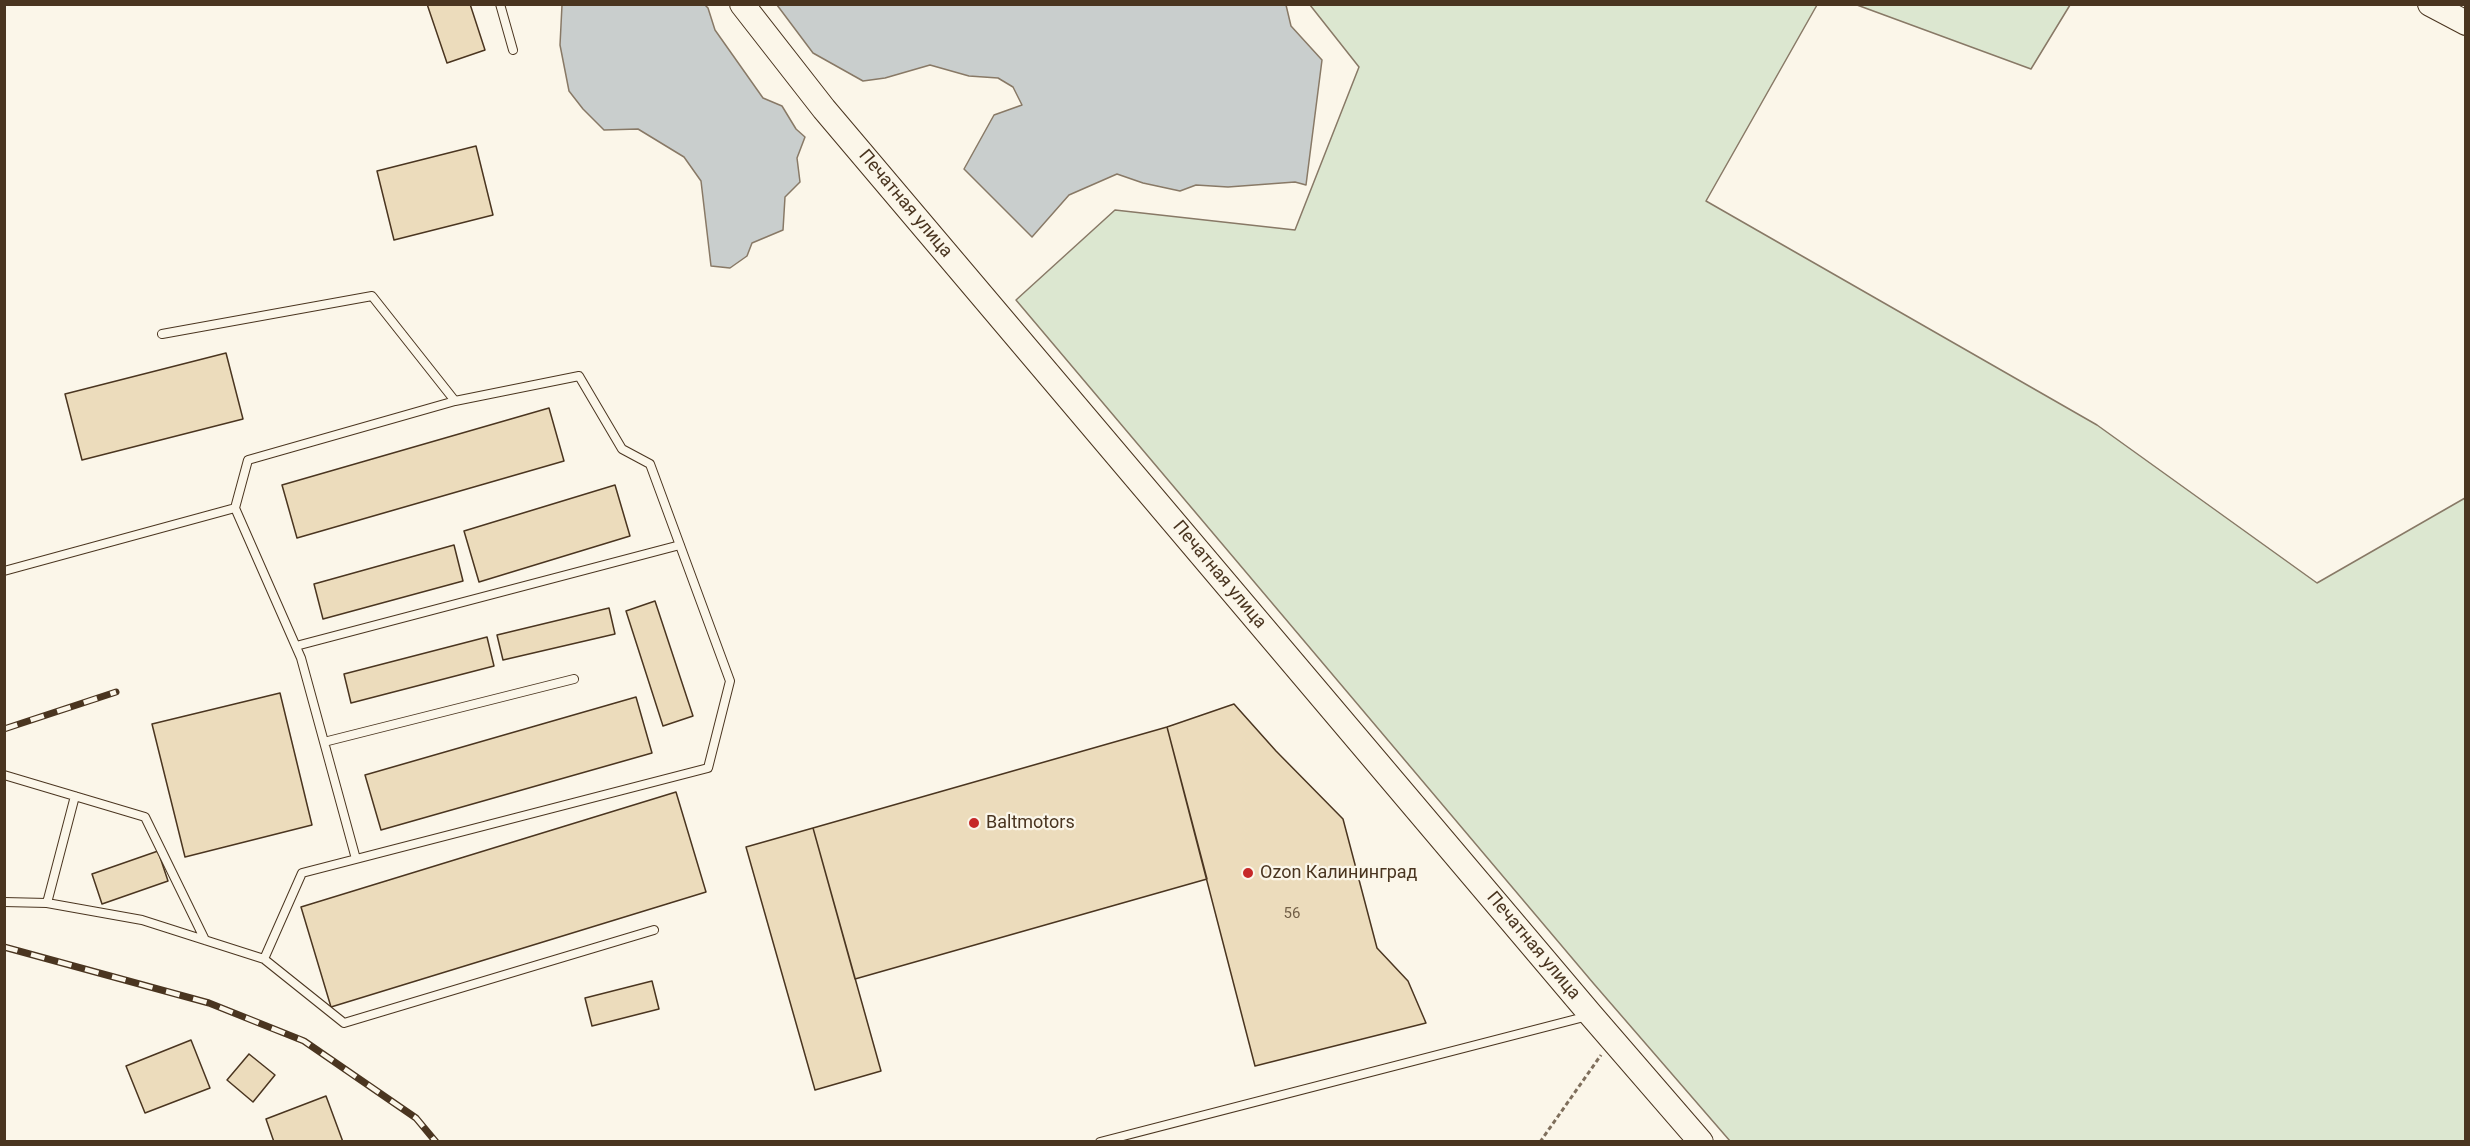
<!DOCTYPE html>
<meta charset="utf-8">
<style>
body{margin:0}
#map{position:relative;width:2470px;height:1146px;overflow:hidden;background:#fbf6e9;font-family:Roboto,sans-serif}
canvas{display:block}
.frame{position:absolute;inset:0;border:6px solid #4a3520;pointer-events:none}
</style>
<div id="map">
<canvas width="2470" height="1146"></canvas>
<div class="frame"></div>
</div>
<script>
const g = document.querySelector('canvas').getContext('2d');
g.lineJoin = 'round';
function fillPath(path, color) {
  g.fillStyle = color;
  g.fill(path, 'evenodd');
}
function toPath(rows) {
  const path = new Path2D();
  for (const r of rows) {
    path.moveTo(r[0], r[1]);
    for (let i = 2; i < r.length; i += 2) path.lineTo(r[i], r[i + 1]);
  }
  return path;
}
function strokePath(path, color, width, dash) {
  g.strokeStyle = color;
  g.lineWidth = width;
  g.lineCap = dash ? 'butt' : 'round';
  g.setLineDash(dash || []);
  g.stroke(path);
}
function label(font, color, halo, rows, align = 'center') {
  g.font = font + ' Roboto,sans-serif';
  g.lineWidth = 4.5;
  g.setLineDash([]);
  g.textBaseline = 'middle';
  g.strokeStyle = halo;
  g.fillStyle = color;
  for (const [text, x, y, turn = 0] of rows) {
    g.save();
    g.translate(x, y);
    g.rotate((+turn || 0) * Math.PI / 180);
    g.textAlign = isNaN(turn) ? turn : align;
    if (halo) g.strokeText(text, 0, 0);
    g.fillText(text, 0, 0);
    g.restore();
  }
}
const green = toPath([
 [1310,5,1817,5,1706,201,2097,425,2317,583,2465,498,2465,1141,1730,1141,1594,984,1016,300,1115,210,1295,230,1359,67,1310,5],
 [1857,5,2070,5,2031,69,1857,5]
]);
const water = toPath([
 [562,5,704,4,708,8,715,30,763,98,782,106,796,129,805,137,797,158,800,182,785,197,783,230,752,243,747,256,730,268,711,266,701,181,684,157,638,129,604,130,583,109,569,91,560,45,562,5],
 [777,5,1286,5,1291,26,1322,60,1306,185,1295,182,1228,187,1196,185,1180,191,1143,183,1117,174,1069,195,1032,237,964,169,994,115,1022,105,1013,87,998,78,969,76,930,65,885,78,863,81,813,53,777,5]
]);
const building = toPath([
 [427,4,470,4,485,50,447,63,427,4],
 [476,146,493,215,394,240,377,171,476,146],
 [226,353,243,419,82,460,65,394,226,353],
 [549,408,564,461,297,538,282,485,549,408],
 [615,485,630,536,479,582,464,531,615,485],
 [454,545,463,581,323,619,314,584,454,545],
 [655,601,693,716,663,726,626,611,655,601],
 [609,608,615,634,503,660,497,635,609,608],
 [487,637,494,666,351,703,344,674,487,637],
 [280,693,312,825,185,857,152,724,280,693],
 [636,697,652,753,381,830,365,775,636,697],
 [1234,704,1276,751,1343,819,1377,948,1408,981,1426,1023,1255,1066,1167,727,1234,704],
 [1167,727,1207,879,855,979,813,828,1167,727],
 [676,792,706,892,331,1007,301,907,676,792],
 [813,828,881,1071,815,1090,746,847,813,828],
 [158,851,168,881,102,904,92,874,158,851],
 [652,981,659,1009,592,1026,585,998,652,981],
 [191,1040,210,1088,145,1113,126,1066,191,1040],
 [249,1054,275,1075,253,1102,227,1080,249,1054],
 [326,1096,343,1142,274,1142,266,1119,326,1096]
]);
const path = toPath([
 [1540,1142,1601,1055]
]);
const lane = toPath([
 [500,4,513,50],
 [162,334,372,296,455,401,248,460,235,508,301,658,356,859],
 [4,571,235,508],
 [296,646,680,545],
 [324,742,574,679],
 [4,775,145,817,205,940],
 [4,902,47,903,142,920,264,959,344,1023,654,930],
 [47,903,75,796],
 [264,959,302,873,708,768,730,681,650,464,622,449,579,376,455,401],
 [1100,1142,1588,1016]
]);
const secondary = toPath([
 [742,4,824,109,1591,1015,1701,1142],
 [2430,4,2466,23]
]);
const rail = toPath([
 [4,729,116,692],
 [4,947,209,1003,304,1041,416,1118,436,1142]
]);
const markers = [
 [974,823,6,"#c62828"],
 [1248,873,6,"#c62828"]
];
const numberNames = [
 ["56",1292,914]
];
const streetNames = [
 ["Печатная улица",905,204,50],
 ["Печатная улица",1219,575,50],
 ["Печатная улица",1533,946,50]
];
const poiNames = [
 ["Baltmotors",986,823],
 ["Ozon Калининград",1260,873]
];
fillPath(green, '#dce7d0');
strokePath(green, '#887966', 1.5);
fillPath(water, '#c9cecd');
strokePath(water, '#887966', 1.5);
fillPath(building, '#ecdcbc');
strokePath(building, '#4a3520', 1.5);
strokePath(lane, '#4a3520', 10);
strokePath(secondary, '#4a3520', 26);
strokePath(path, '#7f6f5c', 3, [4.5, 3]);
strokePath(lane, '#fbf6e9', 8);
strokePath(secondary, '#fbf6e9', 24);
strokePath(rail, '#4a3520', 7);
strokePath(rail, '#fbf6e9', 4.5, [14]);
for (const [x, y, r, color] of markers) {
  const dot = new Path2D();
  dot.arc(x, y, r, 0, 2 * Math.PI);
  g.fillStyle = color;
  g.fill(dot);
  strokePath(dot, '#fbf6e9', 2);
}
label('15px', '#725f47', null, numberNames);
label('18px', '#4a3520', '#fbf6e9', streetNames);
label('18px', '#4a3520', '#fbf6e9', poiNames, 'left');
</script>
